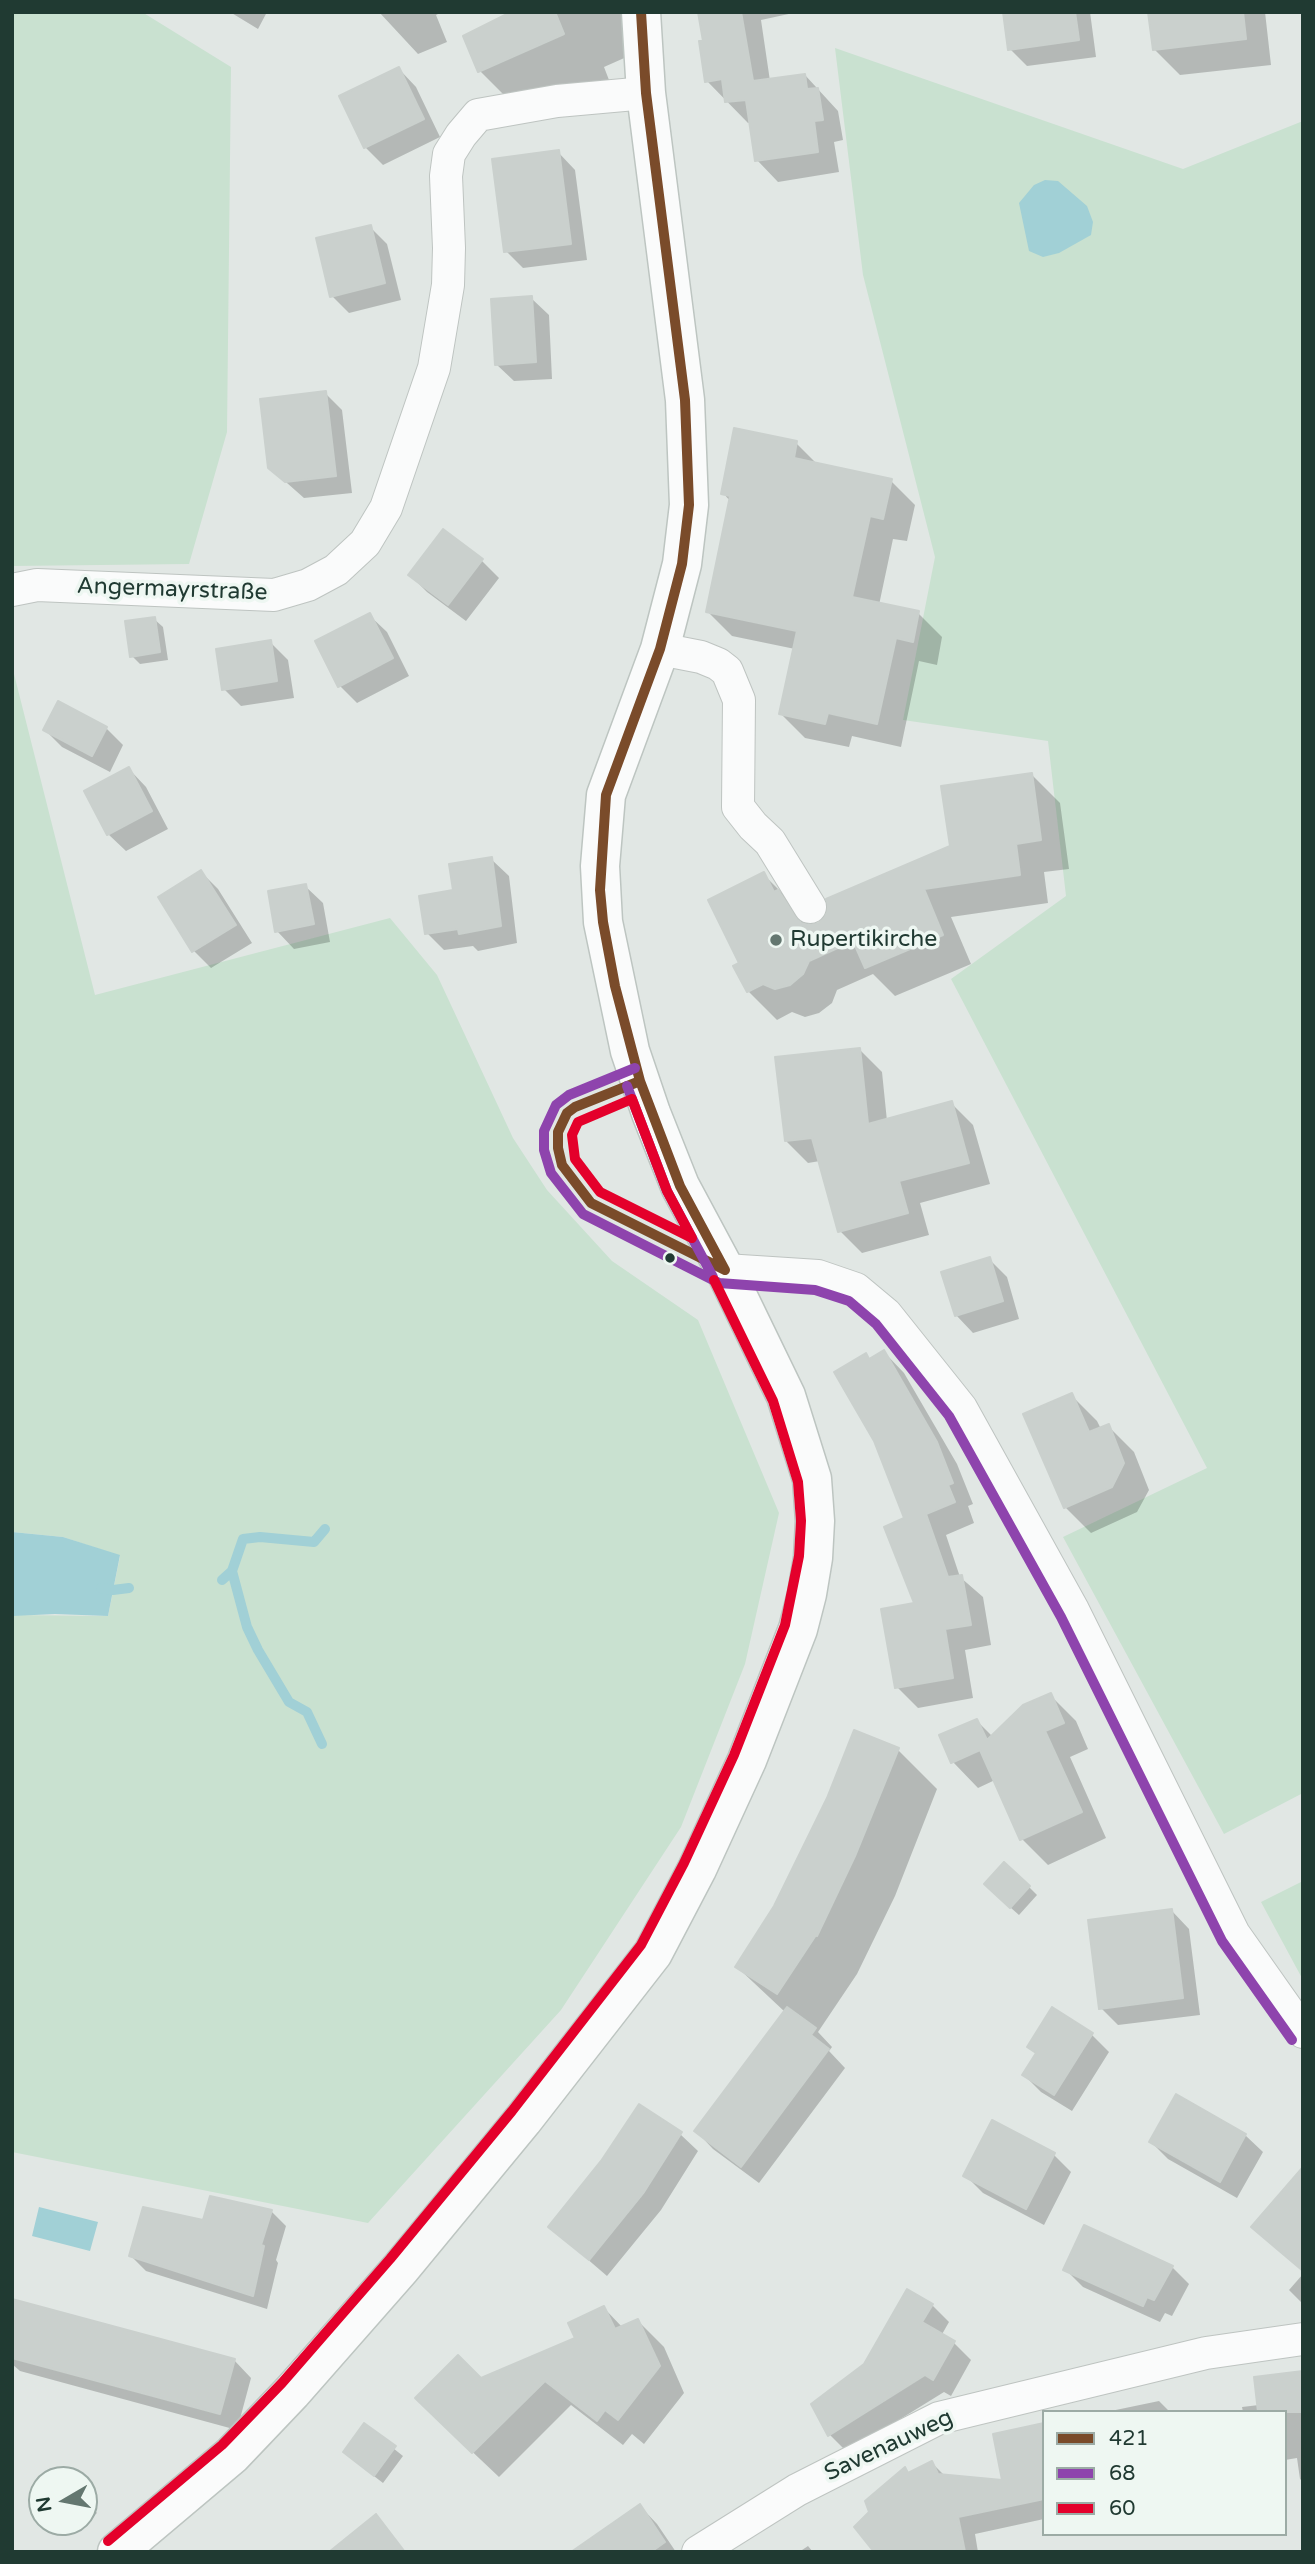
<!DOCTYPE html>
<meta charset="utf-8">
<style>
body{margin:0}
#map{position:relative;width:1315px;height:2564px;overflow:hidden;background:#e1e7e4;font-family:"Varela Round",sans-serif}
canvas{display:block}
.frame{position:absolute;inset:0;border:14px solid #203a32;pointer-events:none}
.legend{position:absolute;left:1042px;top:2410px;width:245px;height:126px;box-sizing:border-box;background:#eef7f2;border:2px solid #9caba5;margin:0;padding:9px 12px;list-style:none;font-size:21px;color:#203a32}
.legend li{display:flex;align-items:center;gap:14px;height:35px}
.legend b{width:35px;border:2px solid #9caba5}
.north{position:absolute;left:28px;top:2466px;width:70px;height:70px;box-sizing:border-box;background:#eef7f2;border:2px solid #9caba5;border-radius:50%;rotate:260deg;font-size:19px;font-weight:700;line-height:28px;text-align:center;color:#203a32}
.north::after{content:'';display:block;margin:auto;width:24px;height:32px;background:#647770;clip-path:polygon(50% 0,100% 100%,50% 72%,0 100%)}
</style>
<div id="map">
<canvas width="1315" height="2564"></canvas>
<div class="frame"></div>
<ul class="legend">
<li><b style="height:9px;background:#7a4b2a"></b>421</li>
<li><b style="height:9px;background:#8e44ad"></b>68</li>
<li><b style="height:9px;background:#e4002b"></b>60</li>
</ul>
<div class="north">N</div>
</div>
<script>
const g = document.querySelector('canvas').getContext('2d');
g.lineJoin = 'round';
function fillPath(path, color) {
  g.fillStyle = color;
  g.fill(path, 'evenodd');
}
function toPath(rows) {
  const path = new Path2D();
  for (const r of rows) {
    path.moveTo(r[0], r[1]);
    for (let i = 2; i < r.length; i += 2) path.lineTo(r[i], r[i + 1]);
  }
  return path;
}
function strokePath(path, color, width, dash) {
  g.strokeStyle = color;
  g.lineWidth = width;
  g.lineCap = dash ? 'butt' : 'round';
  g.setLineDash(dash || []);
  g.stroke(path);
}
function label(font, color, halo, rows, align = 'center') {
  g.font = font + ' "Varela Round",sans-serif';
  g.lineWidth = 7;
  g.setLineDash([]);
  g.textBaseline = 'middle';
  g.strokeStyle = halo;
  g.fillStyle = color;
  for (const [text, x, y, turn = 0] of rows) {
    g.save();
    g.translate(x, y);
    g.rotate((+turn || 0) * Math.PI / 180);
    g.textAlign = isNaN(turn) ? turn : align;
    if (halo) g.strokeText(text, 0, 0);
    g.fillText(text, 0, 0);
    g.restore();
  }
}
const green = toPath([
 [12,12,142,12,231,67,227,432,189,564,12,566],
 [835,48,1183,169,1303,121,1303,1793,1224,1834,1063,1537,1207,1468,951,979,1066,896,1048,741,903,720,935,557,863,275],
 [12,666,95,995,390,918,437,975,513,1138,547,1190,612,1261,698,1320,779,1513,745,1664,681,1827,561,2010,368,2223,12,2152,12,1615,108,1616,120,1556,63,1537,12,1532],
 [1303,1881,1303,1980,1261,1902]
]);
const water = toPath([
 [1045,180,1058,181,1087,206,1093,222,1091,235,1059,253,1043,257,1029,251,1019,203,1034,185],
 [12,1532,63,1537,120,1555,108,1616,55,1614,13,1616],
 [39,2207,98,2222,90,2251,32,2236]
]);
const shadow = toPath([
 [230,12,267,12,258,29],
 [379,12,442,12,436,15,447,42,418,54],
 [515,12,634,12,649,47,604,67,609,80,526,117,480,71],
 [700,12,798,12,761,20,770,81,805,75,838,111,843,140,834,142,839,172,778,182,757,160,751,122,748,123,707,81,705,42],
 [1005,12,1090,12,1096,57,1027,66,1010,49],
 [1150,12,1265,12,1271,65,1180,75,1154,49],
 [399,69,416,87,440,137,383,165,365,147,342,97],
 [558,152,575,170,587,260,523,268,506,251],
 [370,227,387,244,401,300,349,313,332,296],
 [531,298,549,315,552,379,514,381,496,364],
 [325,393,342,410,352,493,304,498,270,468],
 [796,443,818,465,891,481,915,505,907,541,893,539,879,605,918,613,942,637,937,665,919,661,901,747,852,736,849,747,805,738,781,714,795,649,732,636,708,612,731,502,723,493],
 [481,560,499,578,466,621,427,592,410,575],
 [369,615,387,632,409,676,357,703,340,686],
 [154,619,163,627,168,660,140,664,132,656],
 [270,642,288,660,294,698,241,706,224,689],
 [106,728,123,745,110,772,62,747,45,730],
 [129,769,146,787,168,829,126,851,108,834],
 [1031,774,1060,803,1069,869,1044,872,1048,903,951,917,971,964,895,996,873,974,837,990,832,1003,819,1013,805,1017,792,1012,777,1020,748,991,741,964,763,874,792,903,811,927,820,925,952,847],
 [491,859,509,876,517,943,478,951,473,946,444,950,427,933,455,892],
 [201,872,218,889,252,943,211,968,194,951,160,897],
 [305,886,323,903,330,942,294,949,277,931],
 [860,1050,882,1072,887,1121,951,1103,973,1125,990,1184,920,1203,929,1235,862,1253,840,1231,820,1161,808,1163,786,1141],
 [989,1259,1007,1277,1019,1319,973,1333,956,1315],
 [884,1352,904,1373,957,1464,973,1504,968,1506,974,1523,946,1535,960,1577,983,1597,991,1645,965,1650,973,1698,918,1708,897,1687,917,1604,907,1519,866,1355,870,1360],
 [1071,1395,1097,1421,1101,1429,1108,1426,1134,1452,1149,1490,1137,1512,1091,1533,1065,1507],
 [1050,1695,1076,1721,1088,1749,1070,1757,1106,1838,1048,1865,1022,1839,995,1780,978,1788,953,1762,977,1721,993,1737],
 [898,1750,937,1789,895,1896,857,1974,818,2032,832,2047,829,2051,845,2068,759,2183,713,2149,696,2131,785,2012,737,1967,776,1907],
 [1029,1887,1037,1895,1019,1915,994,1893],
 [1172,1911,1189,1929,1200,2015,1118,2025,1101,2008],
 [1092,2035,1109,2052,1072,2111,1041,2092,1024,2075,1037,2055,1029,2047],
 [993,2122,1054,2155,1071,2172,1044,2225,983,2193,965,2175],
 [680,2134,698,2151,661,2210,607,2276,550,2227,603,2162],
 [1245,2135,1263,2152,1237,2198,1168,2159,1151,2142],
 [271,2211,286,2226,276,2260,278,2263,267,2309,146,2271,131,2256,205,2222],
 [1172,2267,1189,2284,1172,2316,1165,2313,1160,2322,1083,2287,1065,2269],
 [1303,2274,1303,2304,1289,2290],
 [932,2305,949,2322,941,2336,954,2343,971,2360,951,2396,944,2392,847,2452,830,2435,865,2366],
 [604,2308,623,2328,638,2321,664,2347,684,2393,644,2444,632,2434,623,2445,571,2405,499,2477,443,2424,481,2380,578,2339],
 [12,2316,234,2360,251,2378,237,2430,20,2371,12,2364],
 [1303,2372,1303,2482,1300,2479,1297,2458,1285,2460,1285,2412,1243,2412,1242,2407,1259,2405],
 [1159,2401,1170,2412,1106,2412],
 [364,2425,403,2456,383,2483,353,2460],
 [1044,2430,1044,2519,975,2534,978,2552,876,2552,905,2470,910,2474,932,2463,946,2477,1005,2482],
 [84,2498,97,2513,78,2529,72,2522,84,2522],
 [640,2506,657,2524,676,2552,586,2552],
 [808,2546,813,2552,799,2552]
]);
const stream = toPath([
 [232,1571,247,1627,258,1650,289,1702,307,1712,322,1744],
 [222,1580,232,1571,243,1539,260,1537,314,1542,325,1529],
 [101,1588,113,1590,129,1588]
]);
const building = toPath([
 [511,12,555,12,564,34,478,72,463,36,511,12],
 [698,12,741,12,753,81,805,74,807,89,818,88,823,120,814,121,818,152,755,161,746,100,725,102,722,79,705,82,699,41,703,41,698,12],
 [1003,12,1075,12,1079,40,1008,50,1003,12],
 [1148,12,1243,12,1246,39,1153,50,1148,12],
 [399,67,424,119,364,148,339,96,399,67],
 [559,150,571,244,504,252,492,159,559,150],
 [371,225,385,283,330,297,316,238,371,225],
 [532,296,536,362,495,365,491,299,532,296],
 [326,391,336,476,285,482,268,468,260,399,326,391],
 [734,428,797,441,794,458,892,479,883,519,870,516,852,597,919,611,913,642,896,638,877,724,828,713,825,724,779,714,797,631,706,612,730,496,721,494,734,428],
 [443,529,483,559,448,605,408,575,443,529],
 [370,613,393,658,338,687,315,641,370,613],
 [155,617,160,652,130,657,125,621,155,617],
 [271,640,277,681,222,690,216,649,271,640],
 [58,701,107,727,92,756,43,730,58,701],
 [129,767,152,811,107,835,84,791,129,767],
 [1032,773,1041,840,1016,844,1020,875,924,889,943,935,865,968,853,941,809,961,803,974,790,985,775,989,763,984,747,992,733,966,739,963,708,900,764,872,774,892,778,890,801,923,810,925,819,923,826,915,828,907,826,899,950,846,941,786,1032,773],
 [492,857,501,926,459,934,458,929,425,934,419,896,453,890,449,864,492,857],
 [201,870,236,925,192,952,158,897,201,870],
 [306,884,314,924,275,932,268,891,306,884],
 [860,1048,868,1124,952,1101,969,1163,899,1181,908,1213,838,1232,812,1138,785,1141,775,1057,860,1048],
 [990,1257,1003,1301,955,1316,941,1272,990,1257],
 [884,1350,937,1442,953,1483,948,1485,955,1502,926,1514,948,1577,962,1575,971,1625,945,1629,953,1678,895,1688,881,1609,914,1603,884,1527,904,1518,874,1441,834,1372,866,1353,869,1359,884,1350],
 [1072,1393,1089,1432,1109,1424,1124,1463,1112,1487,1064,1508,1023,1414,1072,1393],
 [1051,1693,1064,1723,1045,1731,1082,1812,1020,1840,980,1750,951,1763,939,1735,977,1719,987,1740,1023,1705,1051,1693],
 [854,1730,899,1748,855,1856,817,1936,816,1935,777,1994,735,1967,774,1906,827,1798,854,1730],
 [1004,1862,1030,1886,1010,1908,984,1884,1004,1862],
 [1172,1909,1183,1998,1099,2009,1088,1920,1172,1909],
 [787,2007,816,2028,811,2035,829,2049,741,2167,694,2131,787,2007],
 [1052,2007,1093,2033,1054,2095,1022,2075,1036,2053,1027,2047,1052,2007],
 [1176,2094,1246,2134,1220,2182,1149,2142,1176,2094],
 [639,2104,682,2132,644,2192,589,2260,548,2227,601,2161,639,2104],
 [992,2120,1055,2153,1026,2209,963,2176,992,2120],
 [1303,2167,1303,2271,1251,2227,1303,2167],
 [210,2196,272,2210,261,2245,264,2246,253,2296,129,2256,143,2207,203,2220,210,2196],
 [1084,2225,1173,2266,1154,2300,1147,2297,1143,2306,1063,2270,1084,2225],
 [907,2289,933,2304,922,2322,955,2341,933,2380,925,2375,828,2436,811,2404,864,2364,907,2289],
 [12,2299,235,2359,220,2414,12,2358,12,2299],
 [604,2306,615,2329,638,2319,660,2366,618,2420,605,2410,597,2421,545,2381,472,2453,415,2398,458,2355,481,2378,575,2338,568,2323,604,2306],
 [1303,2371,1303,2412,1258,2412,1254,2377,1303,2371],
 [364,2423,396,2446,374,2476,343,2452,364,2423],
 [1044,2423,1044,2499,958,2517,965,2552,874,2552,854,2527,869,2512,865,2501,905,2467,908,2473,932,2461,938,2474,1002,2480,993,2434,1044,2423],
 [640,2504,665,2542,651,2552,571,2552,640,2504],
 [376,2514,405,2552,329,2552,376,2514]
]);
const street = toPath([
 [12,590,37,585,274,595,308,585,336,570,365,543,386,508,434,368,448,285,449,248,446,176,449,154,461,135,478,115,557,101,646,93],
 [660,649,701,657,718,664,727,671,739,700,738,807,753,826,770,842,810,907],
 [725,1270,818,1276,856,1289,886,1314,961,1408,1073,1610,1234,1934,1303,2032],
 [698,2552,797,2490,939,2418,1206,2353,1303,2339]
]);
const secondary = toPath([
 [117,2552,232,2455,292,2392,401,2268,523,2120,653,1953,697,1869,747,1760,798,1629,807,1594,813,1558,815,1521,812,1479,786,1396,725,1270,680,1186,651,1113,630,1051,603,922,600,866,606,795,660,649,682,564,689,505,685,400,646,93,641,12]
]);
const bus1 = toPath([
 [641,12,646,93,685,400,689,505,682,564,660,649,606,795,600,890,603,922,615,986,640,1081,680,1186,725,1270],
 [640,1081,575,1107,567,1113,558,1132,558,1148,562,1165,591,1203,725,1270]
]);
const bus2 = toPath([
 [635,1068,569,1095,556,1105,544,1131,544,1150,551,1173,583,1214,719,1283,815,1290,849,1301,876,1324,949,1416,1061,1617,1222,1941,1292,2040],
 [627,1086,667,1191,713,1277]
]);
const bus3 = toPath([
 [632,1099,667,1191,692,1238,600,1192,575,1159,572,1135,578,1122,632,1099],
 [108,2541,222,2445,282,2383,390,2259,512,2111,641,1945,684,1863,734,1755,785,1625,799,1556,801,1521,798,1482,773,1401,714,1280]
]);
const markers = [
 [776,940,7,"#647770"],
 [670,1258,6,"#203a32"]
];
const streetNames = [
 ["Angermayrstraße",172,590,2],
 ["Savenauweg",889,2446,-25]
];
const poiNames = [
 ["Rupertikirche",790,940]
];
fillPath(green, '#c9e1d0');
fillPath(water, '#a1d0d6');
fillPath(shadow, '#0003');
strokePath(stream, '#a1d0d6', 10);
fillPath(building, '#cad0cd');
strokePath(building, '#cad0cd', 2);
strokePath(street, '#bec4c1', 34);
strokePath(secondary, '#bdc5c1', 41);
strokePath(street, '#fafbfb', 32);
strokePath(secondary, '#fafbfb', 38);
strokePath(bus1, '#7a4b2a', 10);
strokePath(bus2, '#8e44ad', 10);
strokePath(bus3, '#e4002b', 10);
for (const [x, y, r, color] of markers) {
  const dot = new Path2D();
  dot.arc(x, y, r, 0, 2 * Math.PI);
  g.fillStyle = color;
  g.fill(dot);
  strokePath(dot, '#eef7f2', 2.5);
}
label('23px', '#203a32', '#eef7f2', streetNames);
label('23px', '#203a32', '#eef7f2', poiNames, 'left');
</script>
